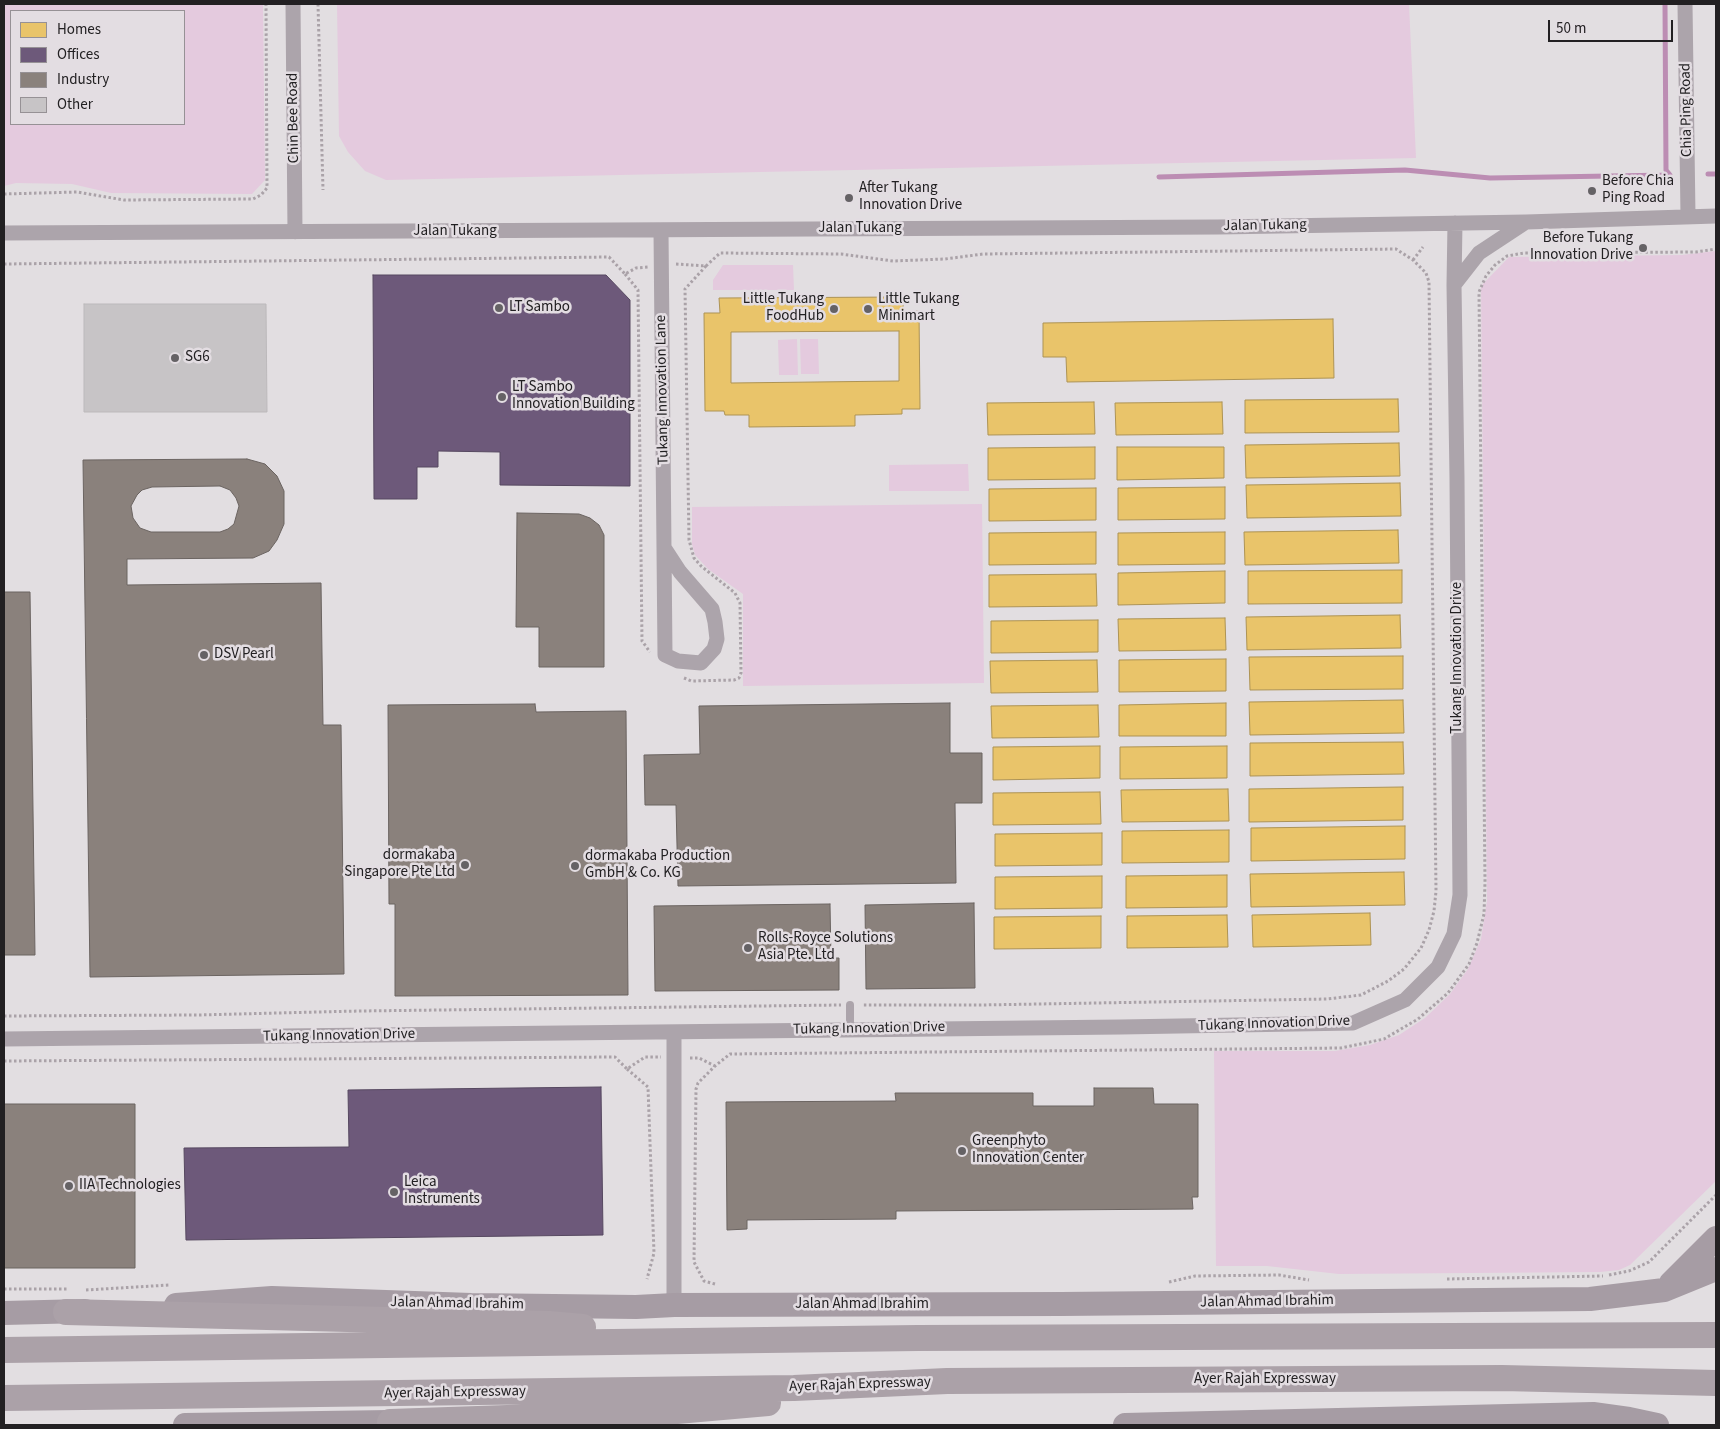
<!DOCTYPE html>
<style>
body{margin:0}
#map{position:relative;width:1720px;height:1429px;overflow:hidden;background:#e2dee1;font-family:"Source Sans 3",sans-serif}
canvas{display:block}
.frame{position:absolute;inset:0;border:5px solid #222022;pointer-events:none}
.legend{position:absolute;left:10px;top:10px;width:175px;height:115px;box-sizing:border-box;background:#e3dde2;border:1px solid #969195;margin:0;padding:6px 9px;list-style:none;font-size:15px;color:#222022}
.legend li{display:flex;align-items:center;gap:10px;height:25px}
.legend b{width:25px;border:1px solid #969195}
.scale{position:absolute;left:1548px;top:20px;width:125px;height:22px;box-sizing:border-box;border:2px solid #222022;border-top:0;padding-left:6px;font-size:15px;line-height:18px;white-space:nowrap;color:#222022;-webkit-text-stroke:4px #e3dde2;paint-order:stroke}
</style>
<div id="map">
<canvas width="1720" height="1429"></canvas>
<div class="frame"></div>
<ul class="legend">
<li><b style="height:14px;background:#e9c46a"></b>Homes</li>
<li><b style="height:14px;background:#6d597a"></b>Offices</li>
<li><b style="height:14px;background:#8a817c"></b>Industry</li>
<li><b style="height:14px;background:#c7c4c6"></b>Other</li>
</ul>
<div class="scale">50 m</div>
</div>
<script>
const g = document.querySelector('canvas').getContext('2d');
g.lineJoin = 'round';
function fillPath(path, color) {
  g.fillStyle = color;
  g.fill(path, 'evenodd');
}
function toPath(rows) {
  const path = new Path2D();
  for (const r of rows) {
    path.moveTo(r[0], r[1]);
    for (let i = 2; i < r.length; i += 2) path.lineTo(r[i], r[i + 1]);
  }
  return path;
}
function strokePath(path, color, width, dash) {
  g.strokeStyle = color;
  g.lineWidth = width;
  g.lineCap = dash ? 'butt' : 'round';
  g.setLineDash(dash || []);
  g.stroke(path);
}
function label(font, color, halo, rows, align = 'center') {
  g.font = font + ' "Source Sans 3",sans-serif';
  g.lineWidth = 5;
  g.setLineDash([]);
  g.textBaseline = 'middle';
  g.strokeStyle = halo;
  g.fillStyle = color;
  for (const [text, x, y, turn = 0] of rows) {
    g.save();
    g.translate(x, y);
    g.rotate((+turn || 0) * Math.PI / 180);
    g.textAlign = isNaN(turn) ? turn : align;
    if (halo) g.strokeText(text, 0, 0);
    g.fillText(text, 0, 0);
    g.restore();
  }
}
const green = toPath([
 [4,4,263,4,265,180,252,194,111,193,72,184,16,183,4,186],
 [184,11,184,124,11,124,11,11],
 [337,4,1409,4,1416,158,386,180,365,171,348,152,339,136],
 [1716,251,1716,1181,1630,1265,1619,1270,1600,1272,1339,1274,1267,1266,1216,1266,1214,1051,1335,1051,1370,1045,1399,1035,1425,1018,1450,994,1468,969,1481,939,1487,901,1481,286,1509,257,1682,255],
 [723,265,793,265,794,290,713,290,713,280],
 [797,339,798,375,779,375,778,340],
 [800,339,818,339,819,374,801,374],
 [968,464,969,491,889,491,889,465],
 [982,504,984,683,743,686,743,594,708,569,695,555,692,544,692,507]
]);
const homes = toPath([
 [903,297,903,312,919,311,920,409,902,409,902,414,855,415,855,426,749,427,749,415,725,415,724,411,705,411,704,313,720,313,719,298,903,297],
 [899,331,899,381,731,383,731,332,899,331],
 [1333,319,1334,378,1067,382,1066,357,1043,357,1043,323,1333,319],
 [1398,399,1399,432,1245,433,1245,400,1398,399],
 [1094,402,1095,434,988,435,987,403,1094,402],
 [1222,402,1223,434,1116,435,1115,403,1222,402],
 [1399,443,1400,476,1246,478,1245,445,1399,443],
 [1095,447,1095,479,988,480,988,448,1095,447],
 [1117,447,1224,447,1224,478,1117,480,1117,447],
 [1400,483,1401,516,1247,518,1246,485,1400,483],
 [1225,487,1225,519,1118,520,1118,488,1225,487],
 [1096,488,1096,520,989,521,989,489,1096,488],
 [1398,530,1399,563,1245,565,1244,532,1398,530],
 [1096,532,1096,564,989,565,989,533,1096,532],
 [1225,532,1225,564,1118,565,1118,533,1225,532],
 [1402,570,1402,603,1248,604,1248,571,1402,570],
 [1225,571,1225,603,1118,605,1118,573,1225,571],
 [1096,574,1097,606,989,607,989,575,1096,574],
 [1400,615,1401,648,1247,650,1246,617,1400,615],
 [1225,618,1226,650,1119,651,1118,619,1225,618],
 [1098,620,1098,652,991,653,991,621,1098,620],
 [1403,656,1403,689,1250,690,1249,657,1403,656],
 [1226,659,1226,691,1119,692,1119,660,1226,659],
 [1097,660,1098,692,991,693,990,661,1097,660],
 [1403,700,1404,733,1250,735,1249,702,1403,700],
 [1226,703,1226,736,1119,736,1119,705,1226,703],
 [1098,705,1099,737,992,738,991,706,1098,705],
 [1403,742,1404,774,1250,776,1250,743,1403,742],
 [1100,746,1100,778,993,780,993,747,1100,746],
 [1227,746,1227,778,1120,779,1120,747,1227,746],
 [1403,787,1403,820,1249,822,1249,789,1403,787],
 [1228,789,1229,821,1122,822,1121,790,1228,789],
 [1100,792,1101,824,993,825,993,793,1100,792],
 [1405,826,1405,859,1251,861,1251,828,1405,826],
 [1229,830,1229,862,1122,863,1122,831,1229,830],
 [1102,833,1102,865,995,866,995,834,1102,833],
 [1404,872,1405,905,1251,907,1250,874,1404,872],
 [1227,875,1227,907,1126,908,1126,876,1227,875],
 [1102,876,1102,908,995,909,995,877,1102,876],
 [1370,913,1371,945,1253,947,1252,915,1370,913],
 [1227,915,1228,947,1127,948,1127,916,1227,915],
 [1101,916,1101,948,994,949,994,917,1101,916]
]);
const offices = toPath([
 [373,275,606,275,630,300,630,486,500,485,500,452,438,451,438,467,417,467,417,499,374,499,373,275],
 [601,1087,603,1235,186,1240,184,1148,349,1147,348,1090,601,1087]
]);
const industry = toPath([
 [247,459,265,464,277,476,284,491,284,524,277,540,269,551,253,558,127,559,127,585,321,583,323,725,341,725,344,974,90,977,83,460,247,459],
 [220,486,230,490,236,498,239,506,234,524,228,529,220,532,151,532,140,528,133,518,131,506,137,495,142,490,152,487,220,486],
 [517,513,579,514,590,518,599,525,604,535,604,667,539,667,539,627,516,627,517,513],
 [4,592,30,592,35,955,4,955,4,592],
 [950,703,950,753,982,753,982,803,955,803,956,883,678,886,676,805,645,805,644,755,700,754,699,706,950,703],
 [535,704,536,712,626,711,628,995,395,996,395,904,389,904,388,705,535,704],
 [974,903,975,988,866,989,865,905,974,903],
 [830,904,831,958,839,958,839,990,655,991,654,906,830,904],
 [1094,1088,1153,1088,1154,1104,1198,1104,1198,1197,1192,1197,1193,1209,896,1211,896,1219,747,1220,747,1229,727,1230,726,1102,896,1101,895,1093,1033,1093,1033,1106,1094,1106,1094,1088],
 [4,1104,135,1104,135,1268,4,1268,4,1104]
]);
const stream = toPath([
 [1708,174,1716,174],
 [1159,177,1405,170,1490,178,1670,175,1666,170,1665,4]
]);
const building = toPath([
 [84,304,266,304,267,412,84,412,84,304]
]);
const path = toPath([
 [318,4,323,190],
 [4,194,77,192,124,200,253,199,261,195,267,188,266,4],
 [1413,260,1423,247],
 [4,264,609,257,625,274,636,268,648,267],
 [676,264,706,266,720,253,841,254,893,261,945,259,983,254,1396,249,1413,260,1426,273,1429,282,1436,891,1434,911,1429,930,1421,948,1404,969,1388,981,1361,995,1327,999,981,1005,862,1005],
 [625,274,638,290,642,641,650,652],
 [684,678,691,681,734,680,739,678,741,673,740,603,735,593,701,566,694,558,689,540,685,289,706,266],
 [4,1016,198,1015,359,1011,841,1005],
 [690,1058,699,1058,715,1066],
 [4,1061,615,1057,627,1069,645,1057,661,1057],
 [627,1069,648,1087,654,1253,647,1279],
 [1609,1275,1629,1271,1649,1262,1716,1195],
 [1447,1279,1603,1276],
 [1169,1282,1195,1276,1279,1275,1309,1280],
 [715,1284,704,1281,694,1262,696,1089,698,1083,715,1066,730,1054,1341,1048,1384,1039,1418,1019,1448,993,1469,964,1477,943,1484,914,1485,882,1479,292,1486,276,1495,265,1507,256,1524,253,1696,252,1716,249],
 [4,1289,67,1289],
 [86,1290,169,1285]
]);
const lane = toPath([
 [850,1029,850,1005]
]);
const street = toPath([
 [293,4,295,232],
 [1685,4,1688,216],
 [661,231,665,655,678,661,701,663,714,649,717,639,715,622,712,609,680,572,665,549],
 [4,233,1218,227,1526,222,1716,216],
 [1454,285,1479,253,1526,222],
 [674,1032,674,1305],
 [4,1039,1121,1027,1353,1023,1405,1000,1438,967,1454,934,1460,895,1457,478,1454,285,1455,223]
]);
const primary = toPath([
 [1671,1283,1716,1238],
 [176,1305,272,1298,471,1305,636,1307,674,1305,1061,1304,1590,1299,1664,1290,1716,1269],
 [4,1313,85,1311],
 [185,1425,390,1422,409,1424],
 [1125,1425,1593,1414,1629,1419,1657,1425]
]);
const highway = toPath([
 [66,1312,549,1324,583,1327],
 [4,1350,918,1338,1716,1335],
 [4,1398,794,1388,947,1381,1502,1378,1716,1383],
 [390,1422,654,1413,768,1403]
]);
const markers = [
 [1592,191,5,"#656265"],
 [849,198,5,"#656265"],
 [1643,248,5,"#656265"],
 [499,308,5,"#656265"],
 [834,309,5,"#656265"],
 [868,309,5,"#656265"],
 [175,358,5,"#656265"],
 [502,397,5,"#656265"],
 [204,655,5,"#656265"],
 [465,865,5,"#656265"],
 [575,866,5,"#656265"],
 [748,948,5,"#656265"],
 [962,1151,5,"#656265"],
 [69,1186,5,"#656265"],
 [394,1192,5,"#656265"]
];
const streetNames = [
 ["Chia Ping Road",1687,110,-91],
 ["Chin Bee Road",294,118,-91],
 ["Jalan Tukang",1265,226,-1],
 ["Jalan Tukang",860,229],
 ["Jalan Tukang",455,232],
 ["Tukang Innovation Lane",663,390,-91],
 ["Tukang Innovation Drive",1458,658,-90],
 ["Tukang Innovation Drive",1274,1024,-2],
 ["Tukang Innovation Drive",869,1029,-1],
 ["Tukang Innovation Drive",339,1036,-1],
 ["Jalan Ahmad Ibrahim",1267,1302,-1],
 ["Jalan Ahmad Ibrahim",457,1304,1],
 ["Jalan Ahmad Ibrahim",862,1305],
 ["Ayer Rajah Expressway",1265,1380],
 ["Ayer Rajah Expressway",860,1385,-2],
 ["Ayer Rajah Expressway",455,1393,-1]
];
const poiNames = [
 ["Before Chia",1602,182],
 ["Ping Road",1602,199],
 ["After Tukang",859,189],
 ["Innovation Drive",859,206],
 ["Before Tukang",1633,239,"right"],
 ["Innovation Drive",1633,256,"right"],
 ["Little Tukang",824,300,"right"],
 ["FoodHub",824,317,"right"],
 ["Little Tukang",878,300],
 ["Minimart",878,317],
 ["LT Sambo",509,308],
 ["SG6",185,358],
 ["LT Sambo",512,388],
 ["Innovation Building",512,405],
 ["DSV Pearl",214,655],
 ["dormakaba",455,856,"right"],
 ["Singapore Pte Ltd",455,873,"right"],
 ["dormakaba Production",585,857],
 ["GmbH & Co. KG",585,874],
 ["Rolls-Royce Solutions",758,939],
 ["Asia Pte. Ltd",758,956],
 ["Greenphyto",972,1142],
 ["Innovation Center",972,1159],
 ["Leica",404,1183],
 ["Instruments",404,1200],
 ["IIA Technologies",79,1186]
];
fillPath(green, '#e4cade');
fillPath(homes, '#e9c46a');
strokePath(homes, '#ad9354', 1);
fillPath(offices, '#6d597a');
strokePath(offices, '#564860', 1);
fillPath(industry, '#8a817c');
strokePath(industry, '#6b6461', 1);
strokePath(stream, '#bc8db3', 5);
fillPath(building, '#c7c4c6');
strokePath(building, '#bcb9bb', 1);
strokePath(path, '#aaa2a8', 3, [2.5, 2.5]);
strokePath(lane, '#aca4ab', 8);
strokePath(street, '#aca4ab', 15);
strokePath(primary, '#a69ca4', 24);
strokePath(highway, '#aba1a8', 26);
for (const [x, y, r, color] of markers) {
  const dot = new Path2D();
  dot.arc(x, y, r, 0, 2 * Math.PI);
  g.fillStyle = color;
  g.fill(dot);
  strokePath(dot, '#e3dde2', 2);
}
label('15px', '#222022', '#e3dde2', streetNames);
label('15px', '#222022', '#e3dde2', poiNames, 'left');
</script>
